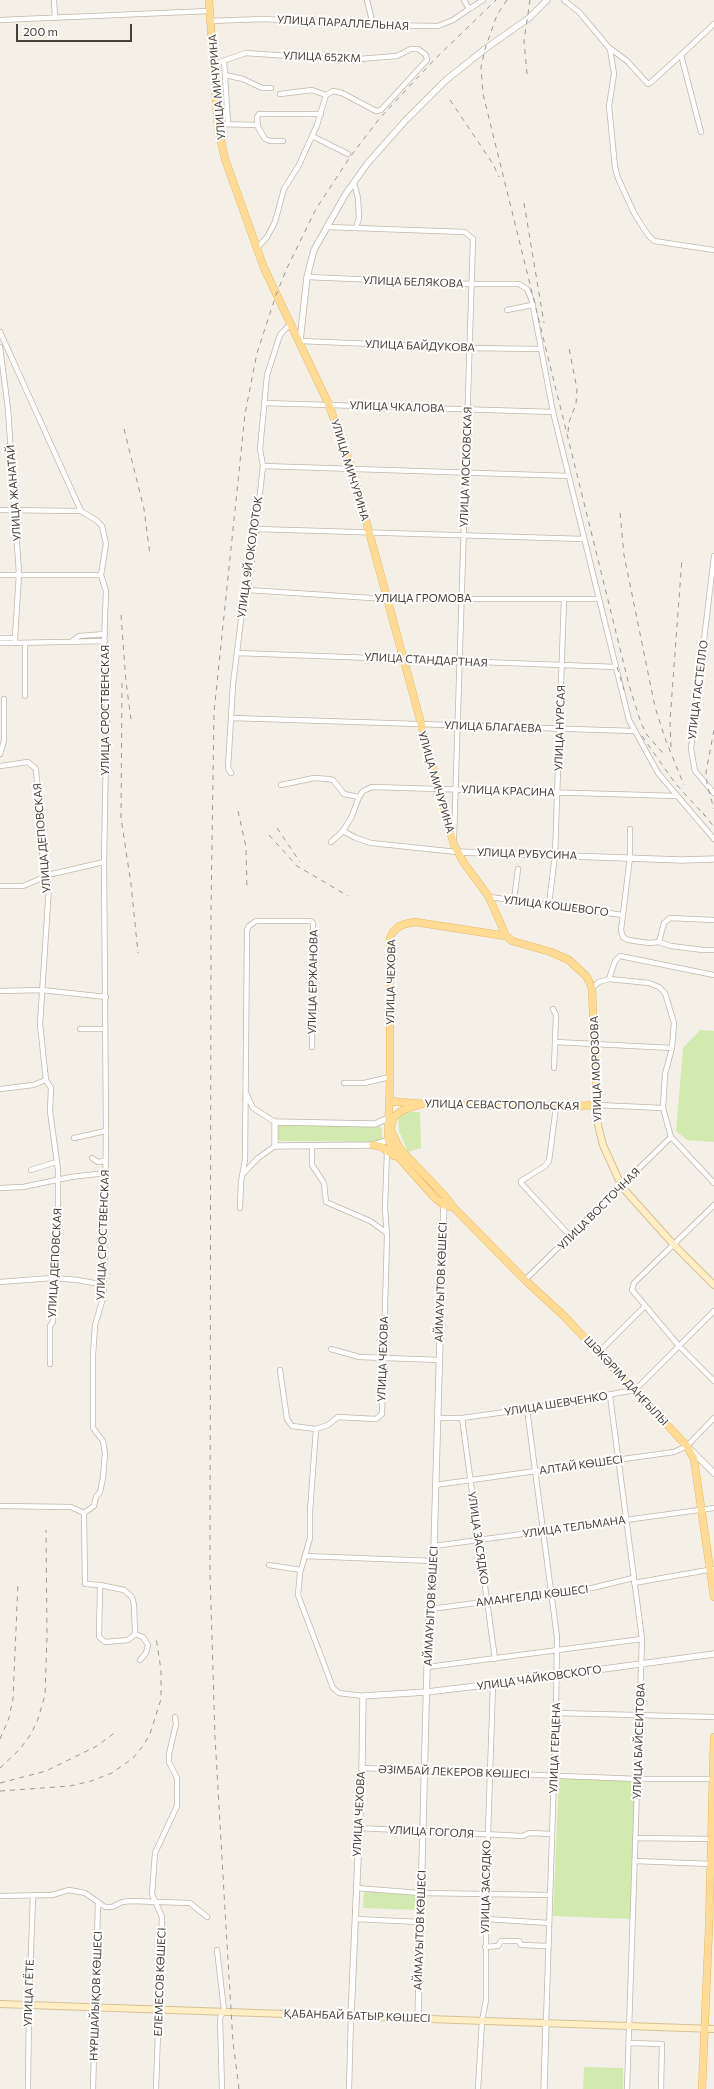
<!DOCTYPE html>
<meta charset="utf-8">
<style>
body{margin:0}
#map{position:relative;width:714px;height:2089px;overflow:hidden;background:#f4f0e7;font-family:Commissioner,sans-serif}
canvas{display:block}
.scale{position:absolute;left:16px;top:24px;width:116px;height:18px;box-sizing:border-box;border:2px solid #484036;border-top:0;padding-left:5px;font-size:12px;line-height:14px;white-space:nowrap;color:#484036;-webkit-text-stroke:3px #fff;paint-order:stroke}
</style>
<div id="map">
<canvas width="714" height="2089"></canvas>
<div class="scale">200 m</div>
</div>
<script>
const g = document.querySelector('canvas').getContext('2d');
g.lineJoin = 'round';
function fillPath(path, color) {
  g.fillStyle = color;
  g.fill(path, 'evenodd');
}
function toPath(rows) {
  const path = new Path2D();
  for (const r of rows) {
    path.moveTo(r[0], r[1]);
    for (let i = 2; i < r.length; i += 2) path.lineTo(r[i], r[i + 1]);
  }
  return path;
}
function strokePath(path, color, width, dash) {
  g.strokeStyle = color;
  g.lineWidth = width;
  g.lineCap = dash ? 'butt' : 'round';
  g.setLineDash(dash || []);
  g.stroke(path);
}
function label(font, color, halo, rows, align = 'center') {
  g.font = font + ' Commissioner,sans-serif';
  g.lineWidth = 4;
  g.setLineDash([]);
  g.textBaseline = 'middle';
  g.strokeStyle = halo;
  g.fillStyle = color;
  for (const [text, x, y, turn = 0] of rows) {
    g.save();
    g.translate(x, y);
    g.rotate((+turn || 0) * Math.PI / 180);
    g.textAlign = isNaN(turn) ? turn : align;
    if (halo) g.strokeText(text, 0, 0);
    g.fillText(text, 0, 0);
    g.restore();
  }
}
const green = toPath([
 [700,1030,714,1031,714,1142,687,1140,676,1131,683,1048],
 [398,1112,420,1112,421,1148,408,1152,399,1131],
 [282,1124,376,1125,382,1128,382,1139,377,1142,280,1141,277,1137,278,1127],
 [559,1776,635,1779,630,1919,553,1916],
 [364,1892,418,1895,417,1910,363,1908],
 [584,2067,623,2068,623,2089,583,2089]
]);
const minor = toPath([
 [54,0,55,18],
 [367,0,373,25],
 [464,0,469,9,483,0],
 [564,0,579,12,610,49,614,74,609,106,615,167,618,178,634,213,648,235,654,241,714,250],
 [0,20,209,11],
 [211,21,263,19,373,25,438,26,453,20,469,9],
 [611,49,627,61,648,84,650,83,681,55],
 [224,61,228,124],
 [214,64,246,53,347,60,397,56,411,49,418,49,426,55,427,60,381,110,376,111,342,93,333,91,326,95],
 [225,75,243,79,262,88,271,88],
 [218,124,257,125],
 [701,132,681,55,714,24],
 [312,136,348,154],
 [283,141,270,141,265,139,258,127,257,117,259,114,321,114],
 [354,183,358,198,359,218,356,228],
 [327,227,465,232,473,239,454,838],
 [258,247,267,237,275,222,284,189,299,165,317,125,326,95,312,90,280,94],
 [307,277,472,284,519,284,527,289,532,301,553,412,629,720,658,773,714,839],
 [507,310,532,305],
 [0,332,81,511,96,520,102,526,106,544,101,575,106,591,103,672,107,698,104,862,106,1131,104,1285,103,1298,95,1325,93,1355,93,1428,103,1441,105,1453,103,1478,100,1492,96,1497,94,1506,84,1513],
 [300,341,470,348,540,349],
 [0,347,8,409,19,574,15,638],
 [264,403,553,412],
 [263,466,569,476],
 [0,510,81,511],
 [256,529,584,539],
 [714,556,691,749,695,771,714,793],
 [0,575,101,575],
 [248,590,387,599,599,599],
 [0,638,15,638,15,643,105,641],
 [71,642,79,636,105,634],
 [0,643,15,643],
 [237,653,616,667],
 [25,696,25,644],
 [232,718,633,731],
 [0,754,4,741,4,699],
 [0,766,28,762,36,769,43,866,49,887,40,1024,46,1080,51,1088,50,1111,58,1170,58,1210,52,1278,53,1322,50,1326,50,1364],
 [231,773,228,768,233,684,243,604,248,590,256,529,263,466,260,449,267,375,280,335,291,323],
 [281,785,314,778,328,779,333,780,344,794,359,797,363,791,372,787,677,796],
 [630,829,630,857,621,930,623,937,628,940,649,943,659,942,671,946,703,950,714,950],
 [343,831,356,838,371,843,457,852],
 [331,842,343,831,352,816,359,797],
 [0,886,23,886,52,874,104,862],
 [489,897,623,915],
 [514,900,518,869],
 [549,904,555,855,564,599],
 [659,942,664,923,670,918,714,920],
 [609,979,615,961,620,956,714,975],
 [592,988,599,982,609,979,649,983,659,987,665,993,674,1023,672,1048,665,1074,663,1108,671,1137,714,1183],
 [0,991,42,990,106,997],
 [553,1009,556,1015,554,1068],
 [80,1029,105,1029],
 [555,1042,672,1048],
 [344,1083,364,1083,390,1077],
 [0,1089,33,1085,46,1080],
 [247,1095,253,1108,275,1122],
 [597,1105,663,1108],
 [556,1107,549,1161,545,1166,521,1181,521,1183,571,1237],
 [74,1138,106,1131],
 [312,1146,312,1165,324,1183,326,1202,370,1221,387,1233],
 [92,1158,98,1162,105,1161],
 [31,1170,56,1162],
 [242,1175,258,1158,275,1146],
 [0,1188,23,1187,71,1177,105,1173],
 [714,1205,634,1283,632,1290,679,1346,714,1381],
 [240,1208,241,1182,245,1160,247,930,249,926,256,921,311,921,313,923,312,1047],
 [525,1280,671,1137],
 [0,1282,52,1278,78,1280,104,1285],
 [331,1349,359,1357,439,1360],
 [599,1352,645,1306],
 [280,1370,287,1419,292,1426,316,1429,328,1425,338,1417,376,1419,382,1414,387,1237,385,1208,387,1150],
 [610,1396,642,1639,627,2089],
 [527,1409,557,1637,556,1713,546,2023],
 [437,1418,462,1418,527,1409,635,1390,714,1311],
 [462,1418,495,1659],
 [316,1429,310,1511,310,1538,300,1573,298,1595,333,1688,339,1693,363,1696],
 [435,1485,674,1452,687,1446,714,1418],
 [0,1506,71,1507,84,1513,85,1584,100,1585,124,1590,132,1597,134,1605,135,1634,128,1640,105,1642,99,1637,100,1585],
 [434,1546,714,1508],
 [305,1556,433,1561],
 [269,1565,301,1570],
 [634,1583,714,1569],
 [430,1609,592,1588,633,1578],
 [135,1634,143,1637,148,1645,146,1653,140,1660],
 [428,1667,642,1639],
 [556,1713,714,1717],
 [362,1768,638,1779,714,1779],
 [358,1828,523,1836,529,1833,552,1834],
 [635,1838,714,1839],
 [635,1861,711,1864],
 [356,1888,420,1893,550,1895],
 [0,1896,52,1895,69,1890,85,1893,105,1907,112,1907,122,1902,130,1901,190,1903,207,1917],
 [355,1919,420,1922],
 [486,1919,549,1923],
 [485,1947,498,1946,501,1941,519,1941,521,1945,548,1946],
 [217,1950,224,2010,220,2018,222,2089],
 [629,2043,662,2044,661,2089],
 [28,2089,29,2005,33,1896],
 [93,2089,98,1903],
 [156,2089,162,1917,152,1894,155,1853,177,1806,177,1778,169,1762,169,1754,176,1724,175,1717],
 [349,2089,351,2016],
 [478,2089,482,2021,486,2000,486,1893,493,1684]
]);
const tertiary = toPath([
 [300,341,307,277,314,250,345,195,367,164,405,121,446,80,485,49,529,18,547,0],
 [457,852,681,860,714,859],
 [388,1118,375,1124,275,1122,275,1146,373,1145,388,1140,390,1138],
 [691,1450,714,1473],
 [351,2016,362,1768,363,1696,427,1692,493,1684,714,1654],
 [418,2018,428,1631,434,1546,444,1201],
 [544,2089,546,2023]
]);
const secondary = toPath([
 [597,1105,598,1125,603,1145,622,1187,674,1245,714,1285],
 [0,2004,714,2029]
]);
const primary = toPath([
 [209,0,218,128,225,159,264,268,329,405,352,469,454,845,464,863,489,897,506,936,512,941,551,952,569,960,587,977,592,988,597,1105,556,1107,423,1104,389,1101],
 [389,1127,400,1149,443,1194,454,1208,525,1280,564,1316,687,1446,694,1459,714,1597],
 [391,1128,392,1121,395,1116,403,1110,419,1105],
 [373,1145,382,1147,394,1156],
 [454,1208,444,1205,435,1198,394,1152,388,1140,390,1077,390,938,393,932,398,927,405,924,415,922,506,936],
 [702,2089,709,1927,714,1737]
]);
const rail = toPath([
 [507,0,497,15,485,49,481,67,483,94,629,685,641,723,647,735,663,753],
 [527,74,524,41,530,0],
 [450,100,493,164,499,177],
 [524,203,544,323],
 [124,429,144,509,150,555],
 [568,432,569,422,576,404,577,389,569,348],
 [620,513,624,555,655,707,666,741,684,785],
 [121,615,126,682,131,719],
 [617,667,624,690],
 [122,683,121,818,131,884,138,953],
 [714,730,706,772,707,784,714,809],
 [642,736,675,783,705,816],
 [671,747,670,721,682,558],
 [238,811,246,847,247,890],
 [703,813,714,827],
 [277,828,300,862],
 [269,835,297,866,348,896],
 [0,1739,9,1718,13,1699,18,1583],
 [0,1768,20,1749,31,1734,38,1719,45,1695,47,1636,46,1530],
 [0,1783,46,1771,97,1746,117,1731],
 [0,1791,70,1786,91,1781,112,1773,133,1758,143,1746,150,1734,161,1699,161,1670,156,1637],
 [239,2089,233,2042,226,1927,215,1737,210,1573,211,910,214,712,245,414,257,353,276,295,287,268,316,209,350,157,379,119,434,60,496,0]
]);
const streetNames = [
 ["УЛИЦА ПАРАЛЛЕЛЬНАЯ",343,23,3],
 ["УЛИЦА 652КМ",322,57,2],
 ["УЛИЦА МИЧУРИНА",217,87,-95],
 ["УЛИЦА БЕЛЯКОВА",413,282,2],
 ["УЛИЦА БАЙДУКОВА",420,346,2],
 ["УЛИЦА ЧКАЛОВА",397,407,2],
 ["УЛИЦА МОСКОВСКАЯ",466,467,-88],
 ["УЛИЦА МИЧУРИНА",350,470,73],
 ["УЛИЦА ЖАНАТАЙ",14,493,-94],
 ["УЛИЦА 9Й ОКОЛОТОК",250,557,-82],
 ["УЛИЦА ГРОМОВА",423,598],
 ["УЛИЦА СТАНДАРТНАЯ",426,660,3],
 ["УЛИЦА ГАСТЕЛЛО",698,690,-83],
 ["УЛИЦА СРОСТВЕНСКАЯ",105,710,-90],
 ["УЛИЦА БЛАГАЕВА",493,727,2],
 ["УЛИЦА НУРСАЯ",560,728,-88],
 ["УЛИЦА МИЧУРИНА",436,782,74],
 ["УЛИЦА КРАСИНА",508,791,2],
 ["УЛИЦА ДЕПОВСКАЯ",42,838,-95],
 ["УЛИЦА РУБУСИНА",527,854,2],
 ["УЛИЦА КОШЕВОГО",556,906,7],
 ["УЛИЦА ЕРЖАНОВА",313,982,-89],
 ["УЛИЦА ЧЕХОВА",391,982,-89],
 ["УЛИЦА МОРОЗОВА",596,1069,-92],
 ["УЛИЦА СЕВАСТОПОЛЬСКАЯ",502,1105,1],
 ["УЛИЦА ВОСТОЧНАЯ",599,1209,-45],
 ["УЛИЦА СРОСТВЕНСКАЯ",103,1235,-88],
 ["УЛИЦА ДЕПОВСКАЯ",55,1263,-87],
 ["АЙМАУЫТОВ КӨШЕСІ",441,1282,-88],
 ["УЛИЦА ЧЕХОВА",383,1359,-88],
 ["ШӘКӘРІМ ДАҢҒЫЛЫ",626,1381,47],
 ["УЛИЦА ШЕВЧЕНКО",556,1404,-9],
 ["АЛТАЙ КӨШЕСІ",581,1465,-8],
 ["УЛИЦА ТЕЛЬМАНА",574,1527,-8],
 ["УЛИЦА ЗАСЯДКО",478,1538,82],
 ["АМАНГЕЛДІ КӨШЕСІ",532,1596,-7],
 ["АЙМАУЫТОВ КӨШЕСІ",431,1606,-87],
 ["УЛИЦА ЧАЙКОВСКОГО",539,1678,-8],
 ["УЛИЦА БАЙСЕИТОВА",639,1741,-88],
 ["УЛИЦА ГЕРЦЕНА",555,1748,-88],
 ["ӘЗІМБАЙ ЛЕКЕРОВ КӨШЕСІ",454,1772,2],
 ["УЛИЦА ЧЕХОВА",359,1814,-87],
 ["УЛИЦА ГОГОЛЯ",431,1832,3],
 ["УЛИЦА ЗАСЯДКО",486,1887,-89],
 ["АЙМАУЫТОВ КӨШЕСІ",420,1930,-88],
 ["ЕЛЕМЕСОВ КӨШЕСІ",160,1982,-88],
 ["УЛИЦА ГЁТЕ",29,1993,-88],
 ["НҰРШАЙЫҚОВ КӨШЕСІ",96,1996,-88],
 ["ҚАБАНБАЙ БАТЫР КӨШЕСІ",357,2016,2]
];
fillPath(green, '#d2eaaf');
strokePath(minor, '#c0b7a9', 6);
strokePath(tertiary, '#c0b7a9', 7);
strokePath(secondary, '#d6c196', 8);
strokePath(primary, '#e7b862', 8);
strokePath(minor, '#fff', 4.5);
strokePath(tertiary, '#fff', 5.5);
strokePath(secondary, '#ffeec6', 6);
strokePath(primary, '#ffdb95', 7);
strokePath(rail, '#979797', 1, [5, 5]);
label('11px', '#484036', '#fff', streetNames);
</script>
